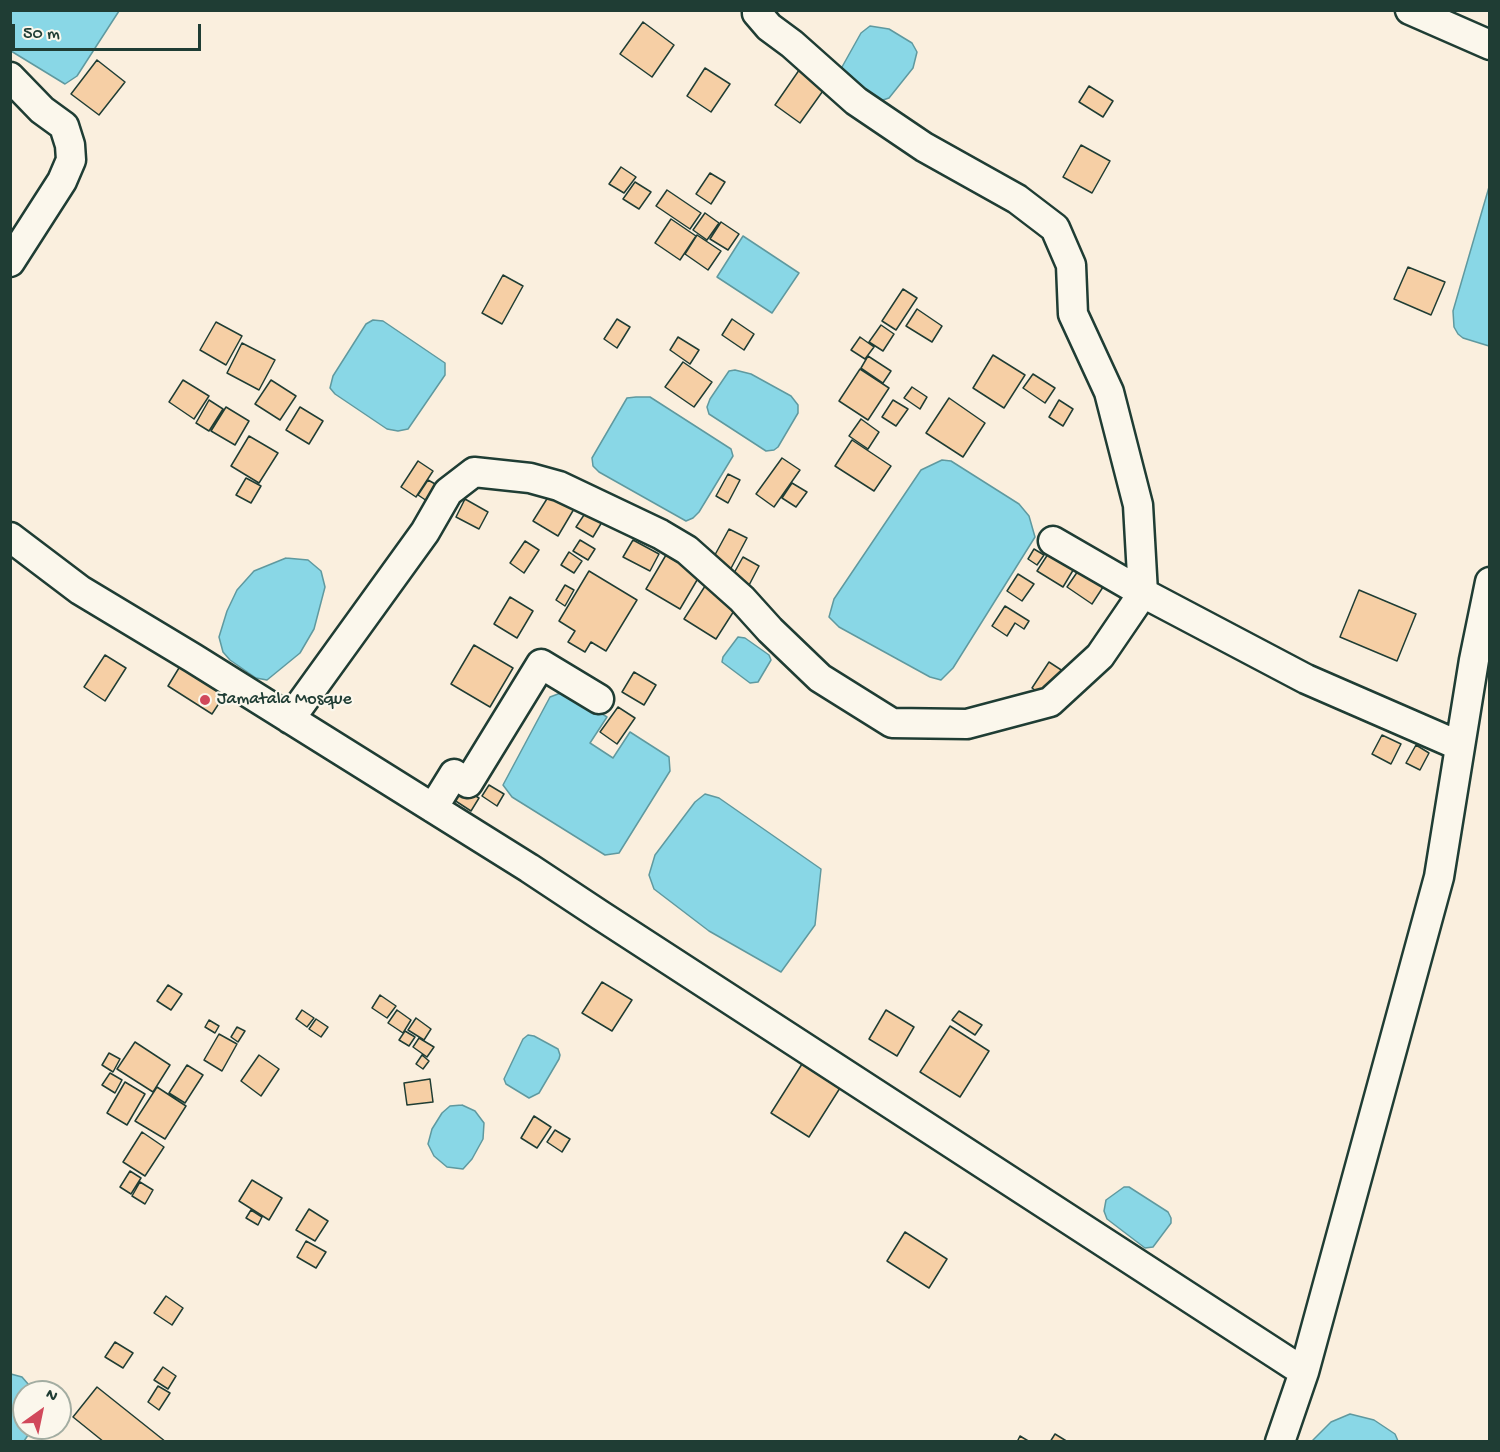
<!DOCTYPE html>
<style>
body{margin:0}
#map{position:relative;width:1500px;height:1452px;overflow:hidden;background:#faefde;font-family:"Gochi Hand",sans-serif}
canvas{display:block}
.frame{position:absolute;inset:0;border:12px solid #1f3d34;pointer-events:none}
.north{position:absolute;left:12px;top:1380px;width:60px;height:60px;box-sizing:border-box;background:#fbf7ec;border:2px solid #a3ada2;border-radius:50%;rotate:33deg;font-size:16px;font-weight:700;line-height:24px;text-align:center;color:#1f3d34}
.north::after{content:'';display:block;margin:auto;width:21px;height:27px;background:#d1495b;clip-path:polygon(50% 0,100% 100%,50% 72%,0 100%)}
.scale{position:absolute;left:12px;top:24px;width:189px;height:27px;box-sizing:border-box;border:3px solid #1f3d34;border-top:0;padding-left:8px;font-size:18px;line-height:21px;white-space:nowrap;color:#1f3d34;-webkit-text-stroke:4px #fbf7ec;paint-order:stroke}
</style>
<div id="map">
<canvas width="1500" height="1452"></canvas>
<div class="frame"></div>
<div class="north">N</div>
<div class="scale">50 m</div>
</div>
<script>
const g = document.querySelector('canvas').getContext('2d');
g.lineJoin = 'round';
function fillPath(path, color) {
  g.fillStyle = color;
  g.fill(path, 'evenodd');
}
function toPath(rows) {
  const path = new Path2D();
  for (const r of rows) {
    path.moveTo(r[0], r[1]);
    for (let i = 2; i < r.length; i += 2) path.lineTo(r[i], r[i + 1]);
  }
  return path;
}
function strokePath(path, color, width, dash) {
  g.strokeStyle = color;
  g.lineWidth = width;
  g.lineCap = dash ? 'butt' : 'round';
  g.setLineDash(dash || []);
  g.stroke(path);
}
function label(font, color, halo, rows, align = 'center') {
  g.font = font + ' "Gochi Hand",sans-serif';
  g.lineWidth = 4.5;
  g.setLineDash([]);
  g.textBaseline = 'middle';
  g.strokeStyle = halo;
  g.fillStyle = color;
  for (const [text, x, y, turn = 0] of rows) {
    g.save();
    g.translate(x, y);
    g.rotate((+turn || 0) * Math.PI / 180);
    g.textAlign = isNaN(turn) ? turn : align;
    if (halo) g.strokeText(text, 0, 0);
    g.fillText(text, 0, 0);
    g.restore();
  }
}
const water = toPath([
 [11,10,119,10,119,11,77,76,65,84,11,51,11,10],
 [870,26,889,29,912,43,917,52,913,68,889,98,877,102,845,79,842,67,861,33,870,26],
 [1489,187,1489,346,1463,338,1458,334,1454,327,1453,311,1489,187],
 [743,236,799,273,772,313,717,277,743,236],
 [373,320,383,321,445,363,445,375,408,429,398,431,387,429,335,394,330,388,333,376,366,324,373,320],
 [735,370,751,374,791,396,798,405,798,413,778,447,774,450,766,451,709,414,707,407,710,399,729,371,735,370],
 [636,397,650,397,731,449,733,456,699,512,693,518,686,521,599,472,593,466,592,458,627,398,636,397],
 [942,460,951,461,1019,504,1029,516,1035,537,953,668,941,680,930,677,839,627,829,617,834,599,921,470,942,460],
 [286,558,308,560,321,571,325,587,314,629,300,653,267,680,256,678,230,660,223,652,219,637,227,611,237,590,254,571,286,558],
 [738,637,745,638,769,655,771,660,758,682,750,683,722,662,723,657,738,637],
 [566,691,607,717,590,743,613,758,630,732,669,757,670,771,619,853,605,855,512,797,503,785,550,697,566,691],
 [705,794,719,798,821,869,815,925,781,972,709,931,654,889,649,875,655,855,695,802,705,794],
 [528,1035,534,1036,558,1049,560,1055,559,1059,539,1093,529,1098,506,1084,504,1079,523,1039,528,1035],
 [462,1105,475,1111,484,1123,483,1139,472,1159,463,1169,447,1167,434,1156,428,1144,432,1129,442,1113,450,1106,462,1105],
 [1124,1187,1129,1187,1168,1212,1171,1218,1171,1223,1153,1247,1145,1248,1107,1219,1104,1211,1106,1200,1124,1187],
 [11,1374,22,1377,35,1392,24,1392,24,1428,33,1428,24,1441,11,1441,11,1374],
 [1350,1414,1374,1420,1395,1434,1398,1441,1312,1441,1331,1422,1350,1414]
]);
const building = toPath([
 [643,22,674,45,652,77,620,54,643,22],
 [97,60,125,82,99,115,71,94,97,60],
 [804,63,830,81,800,123,775,105,804,63],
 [705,68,730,84,711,112,687,96,705,68],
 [1089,86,1113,101,1103,117,1079,102,1089,86],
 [1081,145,1110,161,1092,193,1063,177,1081,145],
 [621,167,636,177,624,193,609,184,621,167],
 [710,173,725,182,711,204,696,194,710,173],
 [635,182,651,192,639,209,623,199,635,182],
 [667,190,701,213,690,229,656,206,667,190],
 [705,213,719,223,707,240,693,230,705,213],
 [671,219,696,236,680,260,655,243,671,219],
 [721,222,739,234,728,250,710,239,721,222],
 [697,235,721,251,708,270,685,254,697,235],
 [1408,267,1445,282,1431,315,1394,299,1408,267],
 [503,275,523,286,502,324,482,313,503,275],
 [903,289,917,298,896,330,882,321,903,289],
 [917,309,942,326,932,342,906,326,917,309],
 [617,319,630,327,617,348,604,339,617,319],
 [732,319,754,334,744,350,722,335,732,319],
 [216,322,242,336,226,365,200,350,216,322],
 [881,325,894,334,883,351,869,342,881,325],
 [678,337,699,350,690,364,670,350,678,337],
 [860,337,874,347,865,359,851,350,860,337],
 [242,343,275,360,259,390,227,373,242,343],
 [993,355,1025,375,1004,408,973,388,993,355],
 [868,356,891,371,883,383,861,368,868,356],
 [683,362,712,382,694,407,665,387,683,362],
 [860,369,889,388,868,420,839,401,860,369],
 [1033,374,1055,388,1045,403,1023,388,1033,374],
 [183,380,209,396,194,419,169,402,183,380],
 [271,380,296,396,280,420,255,404,271,380],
 [912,387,927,397,920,409,904,398,912,387],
 [949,398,985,423,963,457,926,433,949,398],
 [209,400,223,409,209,431,196,423,209,400],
 [893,400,908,409,896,426,882,417,893,400],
 [1059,400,1073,409,1063,426,1049,417,1059,400],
 [226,407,249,421,235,445,211,431,226,407],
 [300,407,323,421,309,444,286,430,300,407],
 [861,419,879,432,868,449,849,436,861,419],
 [249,436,278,453,259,483,231,466,249,436],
 [852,440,891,466,874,491,835,466,852,440],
 [782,458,800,470,774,507,756,494,782,458],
 [418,461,433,471,416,497,401,487,418,461],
 [728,474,740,480,728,503,716,496,728,474],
 [246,478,261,486,251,503,236,495,246,478],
 [428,480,437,485,427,501,418,495,428,480],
 [792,483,807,492,796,507,782,498,792,483],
 [550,494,574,509,558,536,533,521,550,494],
 [465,499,488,512,479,529,456,517,465,499],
 [586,512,602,522,593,537,576,527,586,512],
 [729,529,747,538,728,574,710,564,729,529],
 [580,540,595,549,588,560,573,551,580,540],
 [633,540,659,554,650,571,623,557,633,540],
 [525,541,539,550,524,573,510,563,525,541],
 [1034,549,1044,555,1037,565,1028,559,1034,549],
 [1050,551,1075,567,1063,587,1037,571,1050,551],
 [569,552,582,561,574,573,561,565,569,552],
 [666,555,700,575,680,609,646,589,666,555],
 [743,557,759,566,746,591,729,582,743,557],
 [1080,568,1105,584,1092,604,1067,587,1080,568],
 [589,571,637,600,606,651,591,642,585,652,568,642,575,631,559,621,589,571],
 [1018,574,1034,584,1022,601,1007,591,1018,574],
 [707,583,739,603,716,639,684,619,707,583],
 [565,585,574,590,565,606,556,600,565,585],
 [1359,590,1416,614,1397,661,1340,637,1359,590],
 [510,597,533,611,517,638,494,624,510,597],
 [1005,606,1029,621,1024,629,1015,623,1007,636,992,626,1005,606],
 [474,645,513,668,490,707,451,684,474,645],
 [105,655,126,668,105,701,84,687,105,655],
 [1049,662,1072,677,1054,703,1032,688,1049,662],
 [182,663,231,685,212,714,168,686,182,663],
 [634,672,656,685,644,705,622,692,634,672],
 [618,707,635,718,617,744,600,732,618,707],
 [1382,735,1401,744,1391,764,1372,754,1382,735],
 [1416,745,1429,753,1420,770,1406,763,1416,745],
 [489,785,504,794,497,806,482,796,489,785],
 [459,786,479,798,471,811,451,798,459,786],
 [602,982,632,1000,612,1031,582,1013,602,982],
 [168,985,182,994,171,1010,157,1001,168,985],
 [380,995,396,1006,387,1018,372,1008,380,995],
 [302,1010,314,1018,307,1027,296,1019,302,1010],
 [397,1010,411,1020,403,1033,388,1023,397,1010],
 [886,1010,914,1027,897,1056,869,1039,886,1010],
 [959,1011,982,1025,975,1035,952,1020,959,1011],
 [416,1018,431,1029,424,1040,408,1030,416,1018],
 [316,1019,328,1027,321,1037,309,1029,316,1019],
 [209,1020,219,1026,215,1033,205,1027,209,1020],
 [950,1026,989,1051,960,1097,920,1072,950,1026],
 [237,1027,245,1031,238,1042,231,1037,237,1027],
 [405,1031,415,1037,409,1046,399,1040,405,1031],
 [219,1034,237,1044,222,1071,204,1060,219,1034],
 [419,1038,434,1047,427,1057,413,1047,419,1038],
 [135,1042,170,1065,153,1092,117,1069,135,1042],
 [109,1053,120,1059,113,1072,102,1065,109,1053],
 [259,1055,279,1069,261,1096,241,1081,259,1055],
 [422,1055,429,1061,423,1069,416,1064,422,1055],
 [802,1064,840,1088,809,1137,771,1113,802,1064],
 [187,1065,203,1075,185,1103,169,1093,187,1065],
 [110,1073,122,1080,115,1093,102,1085,110,1073],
 [430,1079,433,1102,407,1105,404,1083,430,1079],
 [125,1082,145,1094,127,1125,107,1113,125,1082],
 [157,1087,186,1106,165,1139,135,1121,157,1087],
 [534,1116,551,1127,537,1148,521,1138,534,1116],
 [555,1130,570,1139,562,1152,547,1142,555,1130],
 [142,1132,164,1147,145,1176,123,1162,142,1132],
 [130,1171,141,1178,131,1194,120,1187,130,1171],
 [252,1180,282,1198,269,1220,239,1201,252,1180],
 [140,1182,153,1190,145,1204,132,1196,140,1182],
 [309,1209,328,1221,315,1241,296,1230,309,1209],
 [251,1210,262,1217,258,1225,246,1218,251,1210],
 [905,1232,947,1259,929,1288,887,1261,905,1232],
 [306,1241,326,1252,316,1268,297,1257,306,1241],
 [166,1296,183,1308,172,1325,154,1313,166,1296],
 [115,1342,133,1353,123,1368,105,1357,115,1342],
 [163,1367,176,1376,168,1389,154,1380,163,1367],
 [158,1386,170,1393,159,1410,148,1402,158,1386],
 [97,1387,166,1442,104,1442,73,1417,97,1387],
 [1055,1434,1068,1442,1050,1442,1055,1434],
 [1020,1436,1030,1442,1017,1442,1020,1436]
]);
const minor = toPath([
 [1410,10,1490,45],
 [10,77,42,110,64,126,70,145,71,160,62,181,10,262],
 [10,537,80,590,193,658,529,868,600,915,1304,1372],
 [1053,541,1143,593,1306,679,1460,746],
 [290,719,425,532,448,492,474,472,530,478,559,486,660,534,687,550,742,599,770,630,820,678,892,723,967,724,1050,702,1100,656,1143,593,1138,505,1109,392,1073,314,1071,265,1055,228,1017,199,924,147,856,101,792,44,769,27,757,13],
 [433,808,454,774,468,783,541,664,599,699],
 [1280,1442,1304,1372,1439,877,1474,660,1490,582]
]);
const markers = [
 [205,700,6,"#d1495b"]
];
const poiNames = [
 ["Jamatala Mosque",217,700]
];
fillPath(water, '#89d7e6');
strokePath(water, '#5f999f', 1.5);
fillPath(building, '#f6cfa5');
strokePath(building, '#1f3d34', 1.5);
strokePath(minor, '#1f3d34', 33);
strokePath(minor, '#fbf7ec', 28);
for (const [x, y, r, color] of markers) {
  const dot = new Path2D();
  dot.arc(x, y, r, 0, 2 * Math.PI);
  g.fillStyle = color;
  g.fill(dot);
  strokePath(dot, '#fbf7ec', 2);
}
label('18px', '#1f3d34', '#fbf7ec', poiNames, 'left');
</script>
